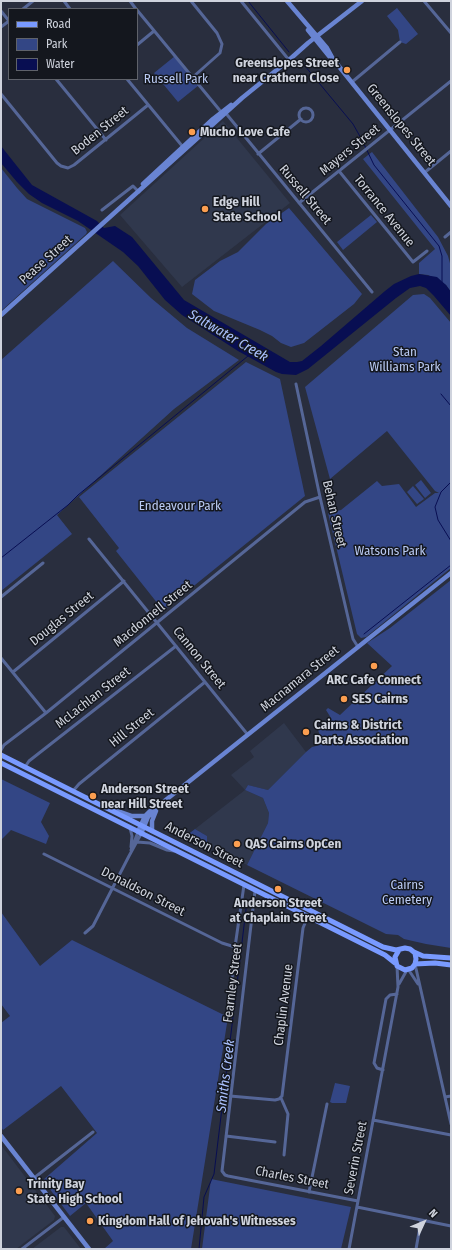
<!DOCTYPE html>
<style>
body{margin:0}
#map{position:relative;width:452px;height:1250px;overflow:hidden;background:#292e3e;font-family:"Fira Sans Condensed",sans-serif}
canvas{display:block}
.frame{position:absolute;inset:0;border:2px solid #cfd3dd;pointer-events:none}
.legend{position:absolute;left:8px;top:8px;width:130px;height:72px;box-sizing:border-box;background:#14171e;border:1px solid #5f626a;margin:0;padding:5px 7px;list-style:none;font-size:12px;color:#cfd3dd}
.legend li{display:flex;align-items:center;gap:8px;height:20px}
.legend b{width:20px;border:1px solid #5f626a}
.north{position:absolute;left:404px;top:1202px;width:40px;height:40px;-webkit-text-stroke:3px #14171e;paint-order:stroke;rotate:46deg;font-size:11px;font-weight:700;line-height:16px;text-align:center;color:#cfd3dd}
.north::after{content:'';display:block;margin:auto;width:14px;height:18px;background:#cfd3dd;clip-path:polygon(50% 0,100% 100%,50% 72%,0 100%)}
</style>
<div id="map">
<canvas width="452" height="1250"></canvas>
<div class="frame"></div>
<ul class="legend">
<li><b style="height:5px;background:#799aff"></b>Road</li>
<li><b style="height:11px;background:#334685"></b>Park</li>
<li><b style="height:11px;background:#080e52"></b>Water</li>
</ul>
<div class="north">N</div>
</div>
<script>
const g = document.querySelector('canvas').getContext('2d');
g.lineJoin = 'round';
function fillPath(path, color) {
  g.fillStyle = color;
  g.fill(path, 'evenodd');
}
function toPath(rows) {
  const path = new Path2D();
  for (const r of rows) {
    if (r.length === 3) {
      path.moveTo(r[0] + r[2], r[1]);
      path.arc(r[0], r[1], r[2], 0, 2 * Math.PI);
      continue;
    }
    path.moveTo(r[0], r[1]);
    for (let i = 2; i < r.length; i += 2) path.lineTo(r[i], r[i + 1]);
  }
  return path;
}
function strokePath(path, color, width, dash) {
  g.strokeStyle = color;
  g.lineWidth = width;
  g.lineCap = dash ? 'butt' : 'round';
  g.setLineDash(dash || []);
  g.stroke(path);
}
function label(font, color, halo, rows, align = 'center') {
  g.font = font + ' "Fira Sans Condensed",sans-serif';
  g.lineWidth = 3;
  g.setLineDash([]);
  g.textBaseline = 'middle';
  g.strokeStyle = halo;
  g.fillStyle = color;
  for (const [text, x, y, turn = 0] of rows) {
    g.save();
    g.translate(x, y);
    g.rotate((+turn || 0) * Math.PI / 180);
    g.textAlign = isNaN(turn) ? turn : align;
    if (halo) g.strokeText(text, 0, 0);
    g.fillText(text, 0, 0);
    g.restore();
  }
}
const built = toPath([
 [223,121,290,203,182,287,120,215],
 [284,723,306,752,268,790,248,785,245,790,263,798,269,813,268,823,247,865,207,844,207,836,195,829,245,790,231,775,254,757,250,751],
 [1,1145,55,1216,54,1220,16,1249,1,1249],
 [61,1227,64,1227,81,1249,32,1249]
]);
const green = toPath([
 [397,8,418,34,406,44,400,42,398,30,387,16],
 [175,56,199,85,178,102,154,73],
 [372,152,438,237,448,256,451,267,451,292,446,285,428,275,419,274,419,263,435,249,363,159],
 [1,168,17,188,27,199,85,228,87,232,86,234,1,311],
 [289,208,362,294,354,304,304,343,291,347,281,343,272,336,260,330,214,311,192,294,195,280,220,261,238,252,266,224],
 [371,215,377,222,343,250,337,242],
 [113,261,151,298,187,328,239,360,174,409,57,515,72,534,1,591,1,360],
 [424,294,430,298,451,323,451,568,366,637,361,638,357,634,328,513,341,510,377,481,382,486,399,484,416,507,435,493,439,493,435,491,387,431,330,479,305,387,413,295],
 [246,362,280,379,305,496,164,610,162,609,116,551,119,548,79,497],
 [421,480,431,493,425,498,415,485],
 [413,486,424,499,417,504,407,492],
 [451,580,451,948,426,944,404,939,398,935,386,934,247,865,268,823,269,813,263,798,245,790,248,785,268,790,306,752,312,747,320,745,322,741,318,730,331,718,326,710,328,708,340,715,392,666,367,643,390,628],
 [1,779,50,803,41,822,49,836,46,844,11,830,1,840],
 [195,829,207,836,207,844,187,835],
 [1,912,40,966,72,940,228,1017,191,1249,104,1249,113,1241,86,1203,70,1216,43,1180,97,1133,61,1086,3,1130,1,1127,1,1023,10,1016,1,1004],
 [335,1083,350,1086,346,1103,332,1103,330,1102],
 [211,1179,351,1207,341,1249,202,1249]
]);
const water = toPath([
 [1,146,32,185,97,221,104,228,115,226,132,237,184,300,290,362,297,362,302,361,321,346,385,291,394,284,411,276,419,274,437,277,446,285,451,292,451,316,434,296,426,288,420,286,410,288,396,298,308,369,296,375,282,374,276,372,238,351,182,315,165,300,138,266,123,252,78,221,42,203,29,194,17,182,1,163]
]);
const stream = toPath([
 [248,1,289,52],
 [300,60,353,124,362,140,374,165,439,246,442,256,442,282],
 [441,394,451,406],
 [451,482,441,492,435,507,438,520,451,541],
 [1,558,68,505,78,495,248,356],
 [364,634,451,565],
 [199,1249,204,1197,214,1174,247,901]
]);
const street = toPath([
 [64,1,70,9],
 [130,1,136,9],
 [191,1,217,33,222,44,220,53,193,77],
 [241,1,289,60],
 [424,1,451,33],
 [23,9,33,1],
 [137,10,222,113],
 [1,11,9,21],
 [1,27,9,21],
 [137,45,154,31],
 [56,79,106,140],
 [127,79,183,147],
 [352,82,400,42],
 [1,94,57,163,61,166,68,168,74,165,148,105],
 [306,115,7],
 [224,111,372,292],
 [258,154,301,119],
 [339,171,413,262,427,251],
 [424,173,451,151],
 [299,203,451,81],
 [102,210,133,186,139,192],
 [445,237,451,232],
 [296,384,320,497,353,639,358,647],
 [89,539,248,735],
 [1,597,43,563],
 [1,658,46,713],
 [13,672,124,581],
 [1,750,4,745,46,713,305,502,320,497],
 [25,767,29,761,176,646],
 [73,791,79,784,205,682],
 [130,828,132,836,131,847],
 [137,842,150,843,167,850,174,851],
 [131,850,138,832],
 [44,854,222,943,235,947],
 [255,891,222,1171,225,1175,228,1176,358,1201],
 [85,933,93,926,129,856,141,834],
 [415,964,451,1124],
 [408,969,418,984],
 [399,984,407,970],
 [230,998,235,947,244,885],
 [383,1070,377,1068,374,1063,386,999,390,995,397,994],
 [230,1096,275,1100,279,1099,282,1096,303,928,308,916],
 [445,1097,451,1096],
 [281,1098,288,1114,284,1155],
 [373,1120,451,1135],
 [226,1136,275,1142],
 [34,1178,93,1132],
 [309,1192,327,1104],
 [357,1207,451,1226],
 [22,1249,64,1217],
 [349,1249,398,987,397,966],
 [416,1249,421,1221]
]);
const secondary = toPath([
 [287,1,327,48,333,59,451,206],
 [308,30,329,56],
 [143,184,213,119,231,105],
 [1,315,242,98,289,60,308,43,362,1],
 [112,809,132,816,145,816],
 [152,831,152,821,156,811],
 [138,832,145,816,150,811,162,803,451,573],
 [141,834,148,817,155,810],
 [1,1136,89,1249]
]);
const primary = toPath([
 [1,755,383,947,396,950,405,948,410,949,415,953,416,959,415,964,412,968,405,970,397,966,395,957,399,950],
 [1,763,385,955,395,963],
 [414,952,423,956,451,958],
 [415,964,435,963,451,965]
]);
const markers = [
 [347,70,4,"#fb9e50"],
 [192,132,4,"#fb9e50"],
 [205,209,4,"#fb9e50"],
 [374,666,4,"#fb9e50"],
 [344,699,4,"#fb9e50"],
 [306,732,4,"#fb9e50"],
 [93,796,4,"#fb9e50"],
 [237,844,4,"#fb9e50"],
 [278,889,4,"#fb9e50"],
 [19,1191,4,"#fb9e50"],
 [90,1221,4,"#fb9e50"]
];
const poiNames = [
 ["Greenslopes Street",339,63,"right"],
 ["near Crathern Close",339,78,"right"],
 ["Mucho Love Cafe",200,132],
 ["Edge Hill",213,202],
 ["State School",213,217],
 ["ARC Cafe Connect",374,680,"center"],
 ["SES Cairns",352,699],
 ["Cairns & District",314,725],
 ["Darts Association",314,740],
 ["Anderson Street",101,789],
 ["near Hill Street",101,804],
 ["QAS Cairns OpCen",245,844],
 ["Anderson Street",278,903,"center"],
 ["at Chaplain Street",278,918,"center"],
 ["Trinity Bay",27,1184],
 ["State High School",27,1199],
 ["Kingdom Hall of Jehovah's Witnesses",98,1221]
];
const parkNames = [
 ["Russell Park",176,79],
 ["Stan",405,352],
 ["Williams Park",405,367],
 ["Endeavour Park",180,506],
 ["Watsons Park",390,551],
 ["Cairns",407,885],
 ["Cemetery",407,900]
];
const streetNames = [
 ["Greenslopes Street",401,125,51],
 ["Boden Street",100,131,-39],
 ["Mayers Street",350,150,-39],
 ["Russell Street",305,195,50],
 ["Torrance Avenue",384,211,51],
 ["Pease Street",46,260,-42],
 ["Behan Street",334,514,77],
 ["Macdonnell Street",153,614,-39],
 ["Douglas Street",62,619,-39],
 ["Cannon Street",199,658,51],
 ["Macnamara Street",300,679,-39],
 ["McLachlan Street",93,698,-38],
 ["Hill Street",132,728,-39],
 ["Anderson Street",204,845,27],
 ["Donaldson Street",143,892,27],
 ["Fearnley Street",233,983,-83],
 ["Chaplin Avenue",284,1005,-83],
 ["Severin Street",356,1158,-79],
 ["Charles Street",292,1178,11]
];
const waterNames = [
 ["Saltwater Creek",228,336,30],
 ["Smiths Creek",226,1076,-83]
];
fillPath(built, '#30384d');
fillPath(green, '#334685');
fillPath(water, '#080e52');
strokePath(stream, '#080e52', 1);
strokePath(street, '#556697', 3);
strokePath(secondary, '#6984d2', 4.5);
strokePath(primary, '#799aff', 5);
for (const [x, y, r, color] of markers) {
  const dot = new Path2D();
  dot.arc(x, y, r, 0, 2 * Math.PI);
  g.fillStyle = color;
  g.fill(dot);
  strokePath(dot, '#14171e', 1.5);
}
label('bold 13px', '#cfd3dd', '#14171e', poiNames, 'left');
label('13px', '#bacaf3', '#14171e', parkNames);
label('13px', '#cfd3dd', '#14171e', streetNames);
label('italic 14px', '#aac1fe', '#14171e', waterNames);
</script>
